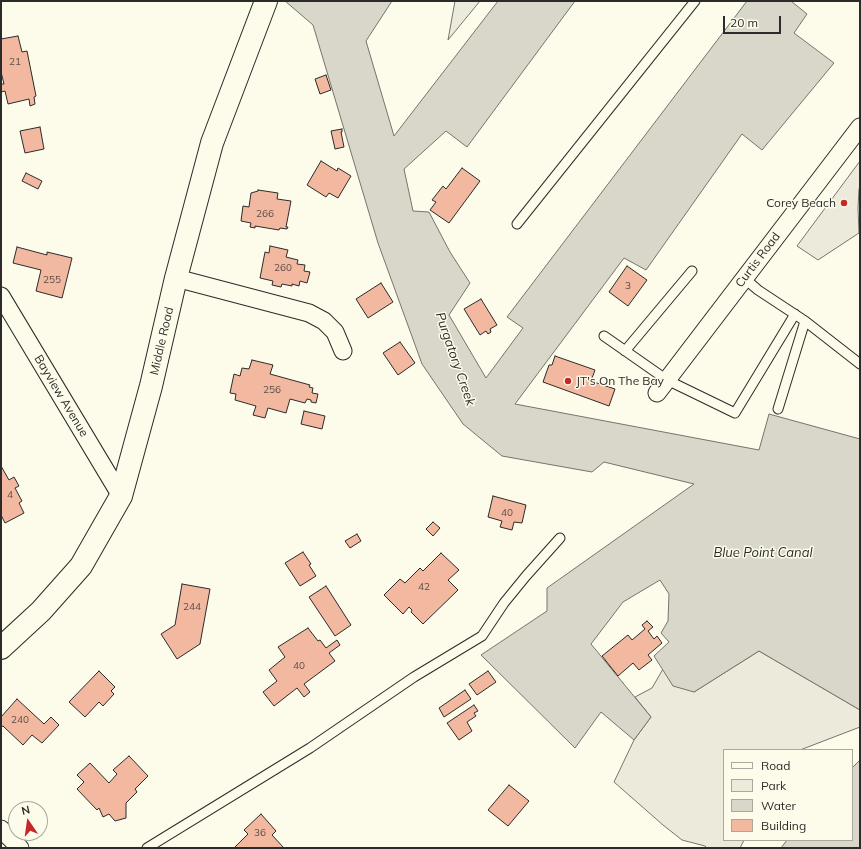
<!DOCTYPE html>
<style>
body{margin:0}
#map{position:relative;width:861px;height:849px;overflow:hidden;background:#fdfbea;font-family:Mulish,sans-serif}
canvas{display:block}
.frame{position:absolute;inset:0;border:2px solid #2b2b2b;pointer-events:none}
.legend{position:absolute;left:723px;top:749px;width:130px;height:92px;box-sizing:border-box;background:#fdfbea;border:1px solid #a9a89e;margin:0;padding:5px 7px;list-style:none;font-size:12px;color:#2b2b2b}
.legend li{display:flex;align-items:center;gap:8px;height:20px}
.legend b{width:20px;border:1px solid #a9a89e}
.north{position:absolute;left:8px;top:801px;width:40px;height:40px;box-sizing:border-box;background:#fdfbea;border:1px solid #a9a89e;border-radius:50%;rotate:347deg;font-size:11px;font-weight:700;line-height:16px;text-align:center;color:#2b2b2b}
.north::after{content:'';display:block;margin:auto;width:14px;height:18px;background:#c62828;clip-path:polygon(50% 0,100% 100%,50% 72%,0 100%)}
.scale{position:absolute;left:723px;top:16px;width:58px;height:18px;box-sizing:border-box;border:2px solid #2b2b2b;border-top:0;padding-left:5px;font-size:12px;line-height:14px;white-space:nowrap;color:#2b2b2b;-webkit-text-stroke:3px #fdfbea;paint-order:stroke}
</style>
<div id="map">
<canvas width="861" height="849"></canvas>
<div class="frame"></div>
<ul class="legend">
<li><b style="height:5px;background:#fdfbea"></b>Road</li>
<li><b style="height:11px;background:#ecebdb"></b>Park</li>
<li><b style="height:11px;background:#d8d7c9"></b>Water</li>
<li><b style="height:11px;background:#f2b8a0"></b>Building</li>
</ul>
<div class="north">N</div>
<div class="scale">20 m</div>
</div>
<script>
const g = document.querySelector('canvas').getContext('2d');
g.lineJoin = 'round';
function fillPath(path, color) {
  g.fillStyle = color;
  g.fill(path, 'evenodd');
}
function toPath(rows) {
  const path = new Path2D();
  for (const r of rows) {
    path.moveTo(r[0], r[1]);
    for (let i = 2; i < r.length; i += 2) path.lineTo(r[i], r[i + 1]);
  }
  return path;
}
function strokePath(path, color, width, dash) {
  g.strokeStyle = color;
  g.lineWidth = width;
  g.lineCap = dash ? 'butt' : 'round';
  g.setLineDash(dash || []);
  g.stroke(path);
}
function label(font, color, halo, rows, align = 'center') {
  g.font = font + ' Mulish,sans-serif';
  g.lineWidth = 3;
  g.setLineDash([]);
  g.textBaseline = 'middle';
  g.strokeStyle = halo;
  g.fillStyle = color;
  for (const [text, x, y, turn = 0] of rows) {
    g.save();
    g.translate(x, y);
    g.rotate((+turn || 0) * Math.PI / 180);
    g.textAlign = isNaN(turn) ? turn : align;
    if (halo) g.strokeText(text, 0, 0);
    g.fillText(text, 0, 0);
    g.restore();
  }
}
const green = toPath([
 [455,1,480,1,448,40,455,1],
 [860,161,860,187,859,189,858,208,859,233,818,260,797,246,860,161],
 [759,651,860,710,860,727,800,750,724,750,724,840,744,840,740,848,707,848,705,846,682,840,663,825,614,782,634,740,651,717,635,697,652,688,663,669,694,692,759,651]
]);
const water = toPath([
 [285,1,392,1,366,41,394,136,498,1,575,1,467,147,446,131,404,169,413,211,429,212,450,252,470,283,449,315,486,378,523,328,507,317,747,1,791,1,807,14,794,33,834,63,762,150,742,134,646,270,624,258,515,404,759,450,769,414,860,439,860,710,759,651,694,692,673,686,654,656,669,642,661,633,668,621,669,594,660,580,623,602,591,644,651,717,634,740,601,712,575,748,481,655,547,611,547,588,694,484,604,462,592,472,502,456,463,424,422,364,378,243,313,25,285,1],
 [860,760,860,848,781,848,787,840,852,840,852,768,860,760]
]);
const building = toPath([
 [18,36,22,52,27,51,36,96,34,97,35,104,30,106,29,99,8,104,5,91,1,92,1,84,4,84,1,72,1,39,18,36],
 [326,75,331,90,320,94,315,79,326,75],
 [40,127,44,149,25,153,20,131,40,127],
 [342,129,342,132,341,132,344,147,335,149,331,131,342,129],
 [321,161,337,171,338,168,351,176,338,198,329,193,326,197,307,185,321,161],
 [462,168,480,181,449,223,430,210,436,202,432,200,443,186,446,189,462,168],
 [26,173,42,181,38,189,22,181,26,173],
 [258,190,278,193,277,199,291,201,286,227,288,227,287,229,280,228,279,230,255,226,255,228,250,227,251,223,241,221,243,206,249,207,251,193,258,191,258,190],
 [270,246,288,250,286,257,298,260,297,264,305,265,304,271,310,272,307,283,300,281,299,286,292,284,292,286,282,284,281,287,272,285,273,281,260,278,265,252,269,253,270,246],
 [17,247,47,255,47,252,72,258,62,298,36,291,41,270,13,263,17,247],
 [627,266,647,280,628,306,609,292,627,266],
 [381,283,393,302,368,318,356,299,381,283],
 [481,299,497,325,490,329,491,332,488,334,486,331,480,335,464,309,481,299],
 [400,342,415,363,398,375,383,353,400,342],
 [555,356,595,370,591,381,615,389,609,406,543,382,549,365,552,365,555,356],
 [252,360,273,365,270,374,310,385,309,387,313,388,312,393,318,394,316,403,311,402,311,400,307,399,305,403,290,399,286,413,268,408,265,418,253,415,256,406,235,400,236,394,230,393,234,374,240,376,242,368,249,369,252,360],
 [304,411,325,416,322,429,301,424,304,411],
 [1,466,9,480,14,477,19,486,15,488,22,501,19,503,24,513,5,523,1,515,1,466],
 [493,496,526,505,522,523,514,522,512,530,500,527,502,521,488,517,493,496],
 [433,522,440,528,433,536,426,529,433,522],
 [357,534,361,541,350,548,345,541,357,534],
 [303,552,311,564,309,565,316,576,300,586,285,563,303,552],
 [441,553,459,570,448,580,458,590,423,624,411,612,412,610,409,607,403,614,384,595,400,579,405,583,420,568,423,571,441,553],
 [182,584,210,589,200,644,177,659,161,634,175,625,182,584],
 [326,586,351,625,335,636,309,597,326,586],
 [647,621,653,627,648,631,654,639,657,636,662,643,648,655,652,660,639,670,633,663,618,676,602,656,628,635,632,640,645,629,642,625,647,621],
 [308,628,318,641,320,640,326,648,337,640,340,645,329,653,335,661,304,684,310,692,304,697,297,688,274,706,263,692,277,681,269,670,285,657,278,647,308,628],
 [99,671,115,687,111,691,114,694,103,706,99,702,85,717,69,702,99,671],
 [488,671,496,682,477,695,469,684,488,671],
 [465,690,471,699,444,717,439,708,465,690],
 [17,699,44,724,51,717,59,725,42,743,32,735,23,745,3,726,1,727,1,717,17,699],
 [474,705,478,711,474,713,476,716,467,722,472,731,459,740,447,723,474,705],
 [129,756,148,776,135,789,137,792,126,803,126,818,115,821,109,814,103,817,99,808,97,810,77,789,84,782,77,775,90,763,109,783,117,774,113,770,129,756],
 [509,785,529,801,508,826,488,810,509,785],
 [261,814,276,831,272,835,284,848,234,848,248,834,244,830,261,814]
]);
const lane = toPath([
 [517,224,695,1],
 [744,278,758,290,805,321,860,364],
 [604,336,667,380,735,413,795,314],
 [625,351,692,271],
 [778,409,805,321],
 [147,848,310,748,414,677,482,636,504,603,526,576,560,538]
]);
const street = toPath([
 [176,278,309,313,324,321,335,332,343,351],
 [1,296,121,496],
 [657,393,860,127],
 [1,829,20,848]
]);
const secondary = toPath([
 [1,648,41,611,81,566,121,496,151,386,176,278,212,143,266,1]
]);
const markers = [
 [844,203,4,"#c62828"],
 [568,381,4,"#c62828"]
];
const numberNames = [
 ["21",15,62],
 ["266",265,214],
 ["260",283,268],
 ["255",52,280],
 ["3",628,286],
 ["256",272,390],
 ["4",10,495],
 ["40",507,513],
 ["42",424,587],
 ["244",192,607],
 ["40",299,666],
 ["240",20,720],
 ["36",260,833]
];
const poiNames = [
 ["Corey Beach",836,203],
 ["JT's On The Bay",576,381,"left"]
];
const streetNames = [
 ["Curtis Road",758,260,-53],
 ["Middle Road",162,341,-77],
 ["Bayview Avenue",61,396,59]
];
const waterNames = [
 ["Purgatory Creek",455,359,71],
 ["Blue Point Canal",763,553]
];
fillPath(green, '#ecebdb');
strokePath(green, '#74746e', 1);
fillPath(water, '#d8d7c9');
strokePath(water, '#74746e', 1);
fillPath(building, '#f2b8a0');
strokePath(building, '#2b2b2b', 1);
strokePath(lane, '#2b2b2b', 11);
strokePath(street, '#2b2b2b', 19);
strokePath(secondary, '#2b2b2b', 24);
strokePath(lane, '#fdfbea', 9);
strokePath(street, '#fdfbea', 17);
strokePath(secondary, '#fdfbea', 22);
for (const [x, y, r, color] of markers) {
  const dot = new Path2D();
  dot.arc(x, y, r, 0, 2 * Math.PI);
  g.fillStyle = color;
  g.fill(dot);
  strokePath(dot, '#fdfbea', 1.5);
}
label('10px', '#5d4e48', null, numberNames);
label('12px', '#2b2b2b', '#fdfbea', poiNames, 'right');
label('12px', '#2b2b2b', '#fdfbea', streetNames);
label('italic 13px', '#2b2b2b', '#fdfbea', waterNames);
</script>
